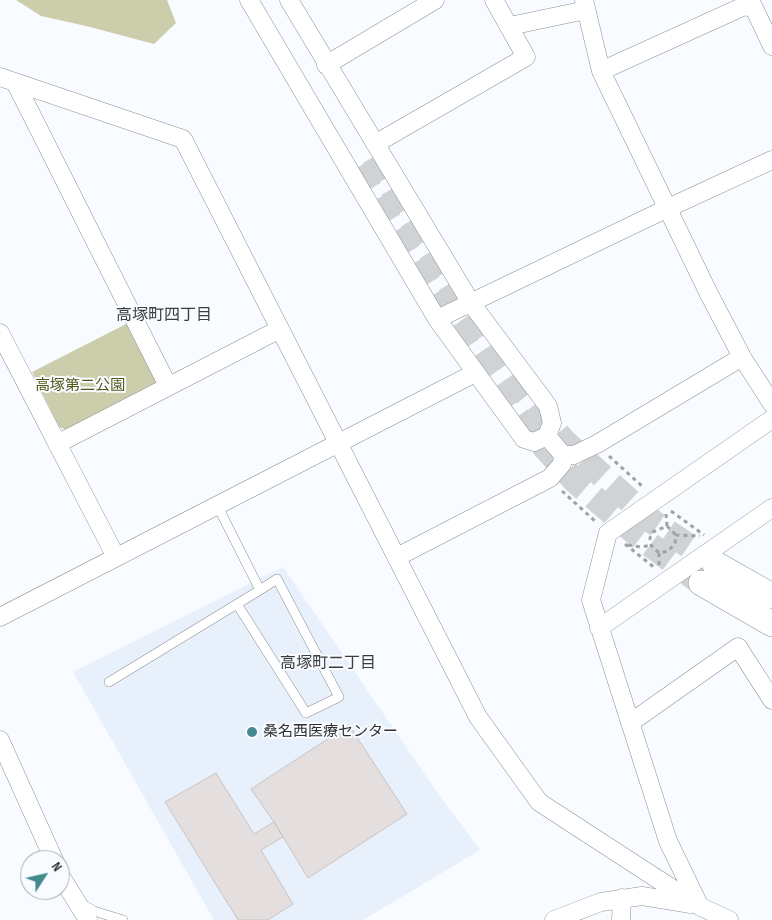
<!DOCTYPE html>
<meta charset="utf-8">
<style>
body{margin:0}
#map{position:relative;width:772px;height:920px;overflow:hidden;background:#f8fbff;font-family:"Sofia Sans Condensed",sans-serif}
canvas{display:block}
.north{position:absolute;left:20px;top:850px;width:50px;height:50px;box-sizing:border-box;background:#f8fbff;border:1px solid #a8aaad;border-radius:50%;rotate:55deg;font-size:14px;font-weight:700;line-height:20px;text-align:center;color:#303133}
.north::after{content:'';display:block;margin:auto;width:18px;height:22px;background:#428a8d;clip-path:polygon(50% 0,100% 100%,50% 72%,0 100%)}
</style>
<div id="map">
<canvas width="772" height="920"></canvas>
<div class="north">N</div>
</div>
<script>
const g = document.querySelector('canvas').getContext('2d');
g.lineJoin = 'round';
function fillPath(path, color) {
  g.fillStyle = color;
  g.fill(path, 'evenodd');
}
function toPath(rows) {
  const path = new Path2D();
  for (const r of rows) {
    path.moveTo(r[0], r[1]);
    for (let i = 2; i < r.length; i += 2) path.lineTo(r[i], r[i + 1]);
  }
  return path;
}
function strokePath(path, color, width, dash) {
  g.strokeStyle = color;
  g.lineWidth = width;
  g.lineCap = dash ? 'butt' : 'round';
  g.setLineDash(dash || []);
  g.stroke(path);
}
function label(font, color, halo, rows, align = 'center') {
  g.font = font + ' "Sofia Sans Condensed","Noto Sans JP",sans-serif';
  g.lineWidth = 4;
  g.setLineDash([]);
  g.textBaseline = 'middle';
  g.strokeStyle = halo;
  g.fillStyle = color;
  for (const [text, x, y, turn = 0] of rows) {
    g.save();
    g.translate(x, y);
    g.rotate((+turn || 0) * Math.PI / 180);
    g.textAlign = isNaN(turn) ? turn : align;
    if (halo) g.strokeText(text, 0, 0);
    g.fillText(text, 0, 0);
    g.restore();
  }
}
const built = toPath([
 [283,567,437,792,480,850,363,920,214,920,73,672]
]);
const green = toPath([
 [16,0,167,0,176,23,154,44,86,26,41,16],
 [128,323,158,377,155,385,67,430,59,427,32,372]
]);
const building = toPath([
 [349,725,407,814,308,878,274,822,251,789,349,725],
 [216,773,254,834,274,822,283,837,261,850,293,904,268,920,238,920,165,802,216,773]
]);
const secondaryTunnel = toPath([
 [373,157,463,305,514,381,564,441,653,522,714,563],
 [357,168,469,349,520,420,576,482,640,537,701,583]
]);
const path = toPath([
 [609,456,643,487],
 [562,491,596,522],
 [671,511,704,535],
 [666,514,667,526,653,532,650,538,651,545,659,553,668,551,675,544,676,535,700,536],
 [667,526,676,535],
 [625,544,655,568],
 [628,545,641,547,651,545],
 [659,553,659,565]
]);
const lane = toPath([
 [217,505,260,590,277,579,339,697,306,713,237,604],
 [109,682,260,590],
 [82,904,94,911,123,920]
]);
const street = toPath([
 [249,0,437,319,524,439,534,442,547,436,552,423,548,406,471,303,289,0],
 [584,0,601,71],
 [510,26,586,10],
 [772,46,753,6,742,7,601,71,709,294,742,357,772,404],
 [326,65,435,0],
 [0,77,183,139,478,717,539,802,699,906,729,920],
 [15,82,168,386],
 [375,144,526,57,494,0],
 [437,319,668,208,772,160],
 [0,333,116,557],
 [57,444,280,329],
 [563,455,574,455,597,444,742,357],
 [397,557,550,478,562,464,563,455,547,436],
 [0,617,475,373],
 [599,628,772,508],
 [630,723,738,647,772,700],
 [0,740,54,860],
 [60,875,88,920],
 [699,905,668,841,591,600,608,533,772,419],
 [554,920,601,902,642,896,691,904],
 [621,920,622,898]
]);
const secondary = toPath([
 [714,563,772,596],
 [701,583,772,624]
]);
const markers = [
 [252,732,6,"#428a8d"]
];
const parkNames = [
 ["高塚第二公園",80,386]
];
const poiNames = [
 ["桑名西医療センター",263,732]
];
const neighbourhoodNames = [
 ["高塚町四丁目",164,316],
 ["高塚町二丁目",328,664]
];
fillPath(built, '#e8f1fb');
fillPath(green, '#ccceab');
fillPath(building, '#e4dede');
strokePath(building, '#c9c4c4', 1);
strokePath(secondaryTunnel, '#d0d3d6', 25, [25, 12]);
strokePath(lane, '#8d9093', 10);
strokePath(street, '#8d9093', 19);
strokePath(secondary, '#8d9093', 26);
strokePath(path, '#a0a2a5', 3, [4, 4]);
strokePath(lane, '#fff', 9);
strokePath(street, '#fff', 18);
strokePath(secondary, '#fff', 25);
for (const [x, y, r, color] of markers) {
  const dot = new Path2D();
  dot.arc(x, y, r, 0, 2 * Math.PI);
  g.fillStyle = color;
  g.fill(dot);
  strokePath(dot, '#f8fbff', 2);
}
label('15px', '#575818', '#f8fbff', parkNames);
label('15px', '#303133', '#f8fbff', poiNames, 'left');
label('16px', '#3c3e41', '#f8fbff', neighbourhoodNames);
</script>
